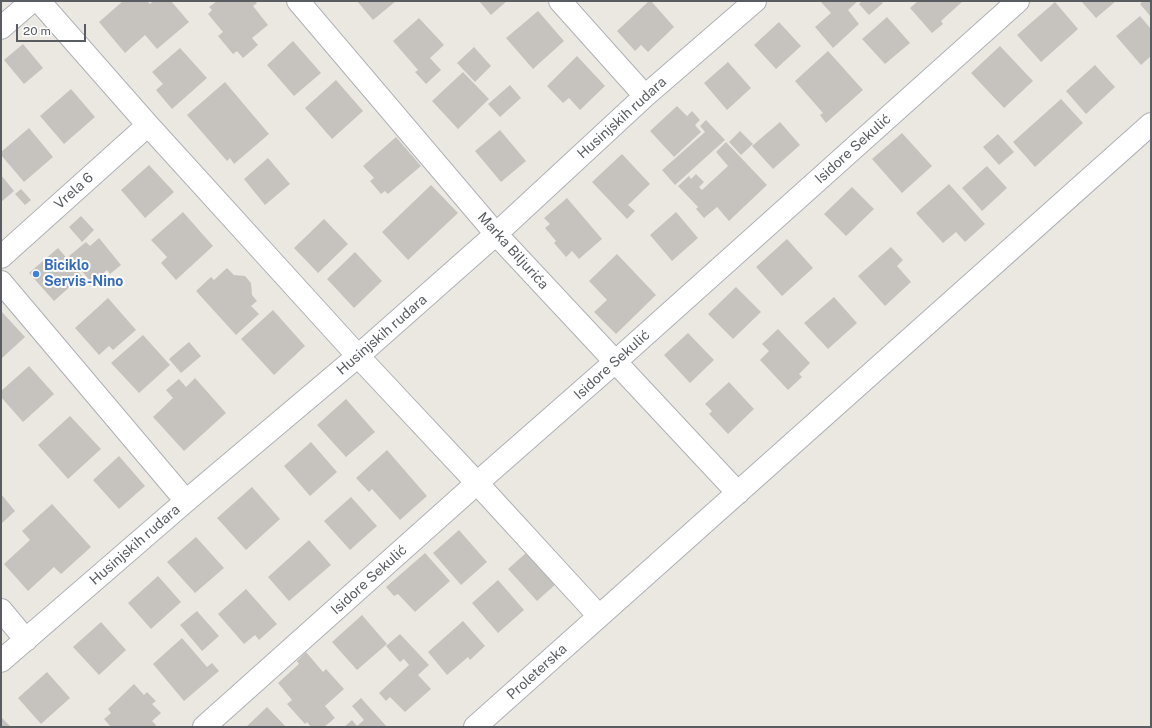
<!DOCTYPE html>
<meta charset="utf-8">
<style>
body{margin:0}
#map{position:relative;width:1152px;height:728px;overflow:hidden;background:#ebe8e1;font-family:"Public Sans",sans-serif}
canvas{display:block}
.frame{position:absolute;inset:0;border:2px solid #595d61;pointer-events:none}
.scale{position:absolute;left:16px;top:24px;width:70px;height:18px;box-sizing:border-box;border:2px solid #595d61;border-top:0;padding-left:5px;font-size:12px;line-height:14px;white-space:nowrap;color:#595d61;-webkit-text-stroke:3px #fff;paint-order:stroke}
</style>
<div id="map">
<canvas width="1152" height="728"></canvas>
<div class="frame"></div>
<div class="scale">20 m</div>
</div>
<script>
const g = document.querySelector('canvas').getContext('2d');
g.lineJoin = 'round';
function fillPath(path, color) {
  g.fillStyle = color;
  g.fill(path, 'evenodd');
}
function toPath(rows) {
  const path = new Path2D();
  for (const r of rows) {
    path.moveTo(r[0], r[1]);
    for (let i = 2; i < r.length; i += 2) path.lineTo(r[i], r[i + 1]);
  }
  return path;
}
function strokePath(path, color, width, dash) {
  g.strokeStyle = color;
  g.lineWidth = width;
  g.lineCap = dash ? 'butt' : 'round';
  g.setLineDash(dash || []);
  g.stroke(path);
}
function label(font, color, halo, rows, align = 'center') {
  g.font = font + ' "Public Sans",sans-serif';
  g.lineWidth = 4;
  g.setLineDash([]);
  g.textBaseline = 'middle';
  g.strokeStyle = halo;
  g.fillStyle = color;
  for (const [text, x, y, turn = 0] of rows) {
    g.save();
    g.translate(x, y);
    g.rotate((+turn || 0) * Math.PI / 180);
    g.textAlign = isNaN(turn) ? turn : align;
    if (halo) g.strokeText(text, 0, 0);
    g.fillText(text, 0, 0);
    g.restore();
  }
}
const building = toPath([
 [123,1,147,1,150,4,153,1,171,1,189,22,157,49,145,35,125,53,99,22],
 [217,1,255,1,257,3,253,6,268,25,252,38,258,45,243,58,237,51,233,54,218,36,223,32,208,14,212,10,209,7],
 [357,1,396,1,373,20],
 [479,1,507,1,491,15],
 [649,1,651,1,674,27,648,52,641,45,635,51,617,31],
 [820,1,858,1,848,10,859,24,833,48,815,27,831,13],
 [862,1,881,1,883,3,869,15,859,4],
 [918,1,963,1,941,21,943,24,932,33,910,8],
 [1081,1,1116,1,1096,18],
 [1143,1,1151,1,1151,17,1140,4],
 [1055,2,1078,29,1041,62,1017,35],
 [538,11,564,41,533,69,506,38],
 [1140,16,1151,29,1151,56,1141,65,1116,36],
 [887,17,910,43,885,64,862,39],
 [419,18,444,45,430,58,441,70,426,84,415,72,418,70,393,41],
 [779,22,801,46,776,69,754,45],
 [293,41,321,73,294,96,267,65],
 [23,44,43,68,24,84,4,60],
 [1000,46,1033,81,1004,108,971,73],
 [474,47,491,66,475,82,457,63],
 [180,48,207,78,172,109,156,90,163,84,152,72],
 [828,51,863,90,826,123,820,115,823,113,795,81],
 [577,56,605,86,580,110,569,98,563,103,547,86],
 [728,62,751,88,727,110,704,83],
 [1095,65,1115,87,1086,114,1066,91],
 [463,72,489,99,458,129,432,101],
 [336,80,363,111,332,139,305,108],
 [225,82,269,134,234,164,230,158,227,161,187,115],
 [510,85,521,98,500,117,488,104],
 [71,89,95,117,64,144,40,116],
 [1061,99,1083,123,1035,167,1013,142],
 [677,106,687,116,692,111,700,120,695,125,701,132,674,157,650,131],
 [706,120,725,140,675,185,662,170,705,132,700,126],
 [780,122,800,145,773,169,752,146],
 [29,128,53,157,24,182,1,155,1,152],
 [500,130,526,161,501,182,475,151],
 [740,131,753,144,741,155,729,142],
 [902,133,932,166,902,193,872,159],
 [998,134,1014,152,999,165,983,147],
 [396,137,421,166,388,194,385,191,381,194,370,181,374,178,363,166],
 [726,142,767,185,729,221,717,207,704,218,696,209,698,207,678,186,689,176,691,179,696,174,704,182,699,187,702,190,728,166,716,152],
 [622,154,650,184,628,205,635,211,627,219,592,182],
 [268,158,290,184,265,205,244,179],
 [149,165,174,192,145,218,121,190],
 [987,166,1007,188,982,211,962,188],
 [1,175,14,191,1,202],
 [949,184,985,224,965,242,956,232,943,243,916,213],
 [431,185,458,213,408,260,382,232],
 [852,187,874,209,846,236,824,214],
 [21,189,31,200,25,205,15,194],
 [567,198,602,239,579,259,572,251,566,257,554,243,556,241,545,228,550,224,544,218],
 [183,212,213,246,176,280,161,263,167,257,151,240],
 [676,212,698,238,672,261,650,235],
 [81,216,94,230,82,242,69,227],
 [324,219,348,244,318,273,294,248],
 [99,238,121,265,110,274,107,270,92,283,69,256,86,242,90,246],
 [787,239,813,268,782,296,756,267],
 [891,247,903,260,897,266,911,282,885,306,858,276],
 [58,248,82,276,54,301,29,273],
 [355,252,382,281,354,308,327,279],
 [617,254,656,295,616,334,594,312,607,300,589,281],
 [227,268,234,275,245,276,251,283,252,295,257,301,251,306,259,314,236,335,196,291,211,277,214,280],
 [736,287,761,312,733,339,708,314],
 [834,297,857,323,828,349,804,323],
 [108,298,136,330,113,350,109,346,99,355,75,328],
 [273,310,305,346,274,375,241,339],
 [1,311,25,337,1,359],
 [778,329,810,363,799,374,802,377,788,390,760,360,769,351,762,344],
 [688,333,714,360,690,383,664,355],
 [143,335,170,365,139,393,111,363],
 [189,342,201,356,181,373,169,359],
 [29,366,54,394,23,422,1,397,1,391],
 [195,378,226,413,184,451,153,417,173,398,166,390,179,379,186,387],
 [729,382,754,409,728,434,709,414,712,411,705,404],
 [346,399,375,432,346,457,317,425],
 [70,416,101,449,68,479,38,445],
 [311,442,337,472,310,496,284,466],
 [387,450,427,496,400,520,372,489,369,492,356,478],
 [119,456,145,486,119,509,93,480],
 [252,487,280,519,246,550,217,518],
 [1,494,15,511,1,524],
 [351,497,377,526,350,550,324,521],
 [52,504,91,547,61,574,54,567,28,591,4,564,30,540,22,531],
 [459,530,487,562,461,585,433,553],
 [196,537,224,568,195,593,167,562],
 [309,540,331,565,289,601,268,577],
 [527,552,556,584,537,601,508,569],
 [425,553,450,581,415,612,398,594,394,596,386,587],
 [158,576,181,602,151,629,128,603],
 [498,580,524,610,498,633,472,603],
 [246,589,277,624,259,640,255,635,244,644,218,614],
 [197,611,219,636,202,651,180,625],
 [362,615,387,644,357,670,332,642],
 [463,621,485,646,470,660,468,657,447,675,428,652],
 [101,622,126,650,99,675,73,647],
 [400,634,429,665,418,675,431,689,405,712,390,697,386,701,379,693,409,665,404,659,400,662,386,646],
 [182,638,207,667,212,663,219,671,184,701,153,664],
 [306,652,323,672,326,669,344,689,325,706,335,718,324,727,311,727,307,722,305,724,287,704,292,700,278,683,299,664,297,661],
 [47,672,70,698,41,724,18,698],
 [134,684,144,695,147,692,156,701,152,704,161,713,152,721,156,725,155,727,111,727,104,719,111,713,108,709],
 [361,698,387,727,344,727,352,720,357,726,364,720,352,706],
 [267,707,286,727,246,727],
 [1,717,11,727,1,727]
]);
const minor = toPath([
 [39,1,148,125,358,356,477,483,599,616],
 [298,1,496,234,738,493],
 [560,1,645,96],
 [1,28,32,1],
 [1,257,148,125],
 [1,282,186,501],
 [1,610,26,640],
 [1,661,186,501,358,356,496,234,645,96,755,1],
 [204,727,477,483,615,362,1018,1],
 [475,727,1151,124]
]);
const markers = [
 [36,274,4,"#3f7fe0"]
];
const streetNames = [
 ["Husinjskih rudara",622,118,-42],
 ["Isidore Sekulić",853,149,-42],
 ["Vrela 6",74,191,-42],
 ["Marka Biljurića",513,251,48],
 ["Husinjskih rudara",382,335,-41],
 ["Isidore Sekulić",612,365,-42],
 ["Husinjskih rudara",135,545,-41],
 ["Isidore Sekulić",369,580,-42],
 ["Proleterska",537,672,-42]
];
const shopNames = [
 ["Biciklo",44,266],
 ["Servis-Nino",44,282]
];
fillPath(building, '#c6c3be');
strokePath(minor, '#aeb2b6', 24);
strokePath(minor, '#fff', 22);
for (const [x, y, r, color] of markers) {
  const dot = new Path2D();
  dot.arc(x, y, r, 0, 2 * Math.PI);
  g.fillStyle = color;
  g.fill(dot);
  strokePath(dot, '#fff', 1.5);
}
label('14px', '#595d61', '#fff', streetNames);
label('bold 14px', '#366cbe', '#fff', shopNames, 'left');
</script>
